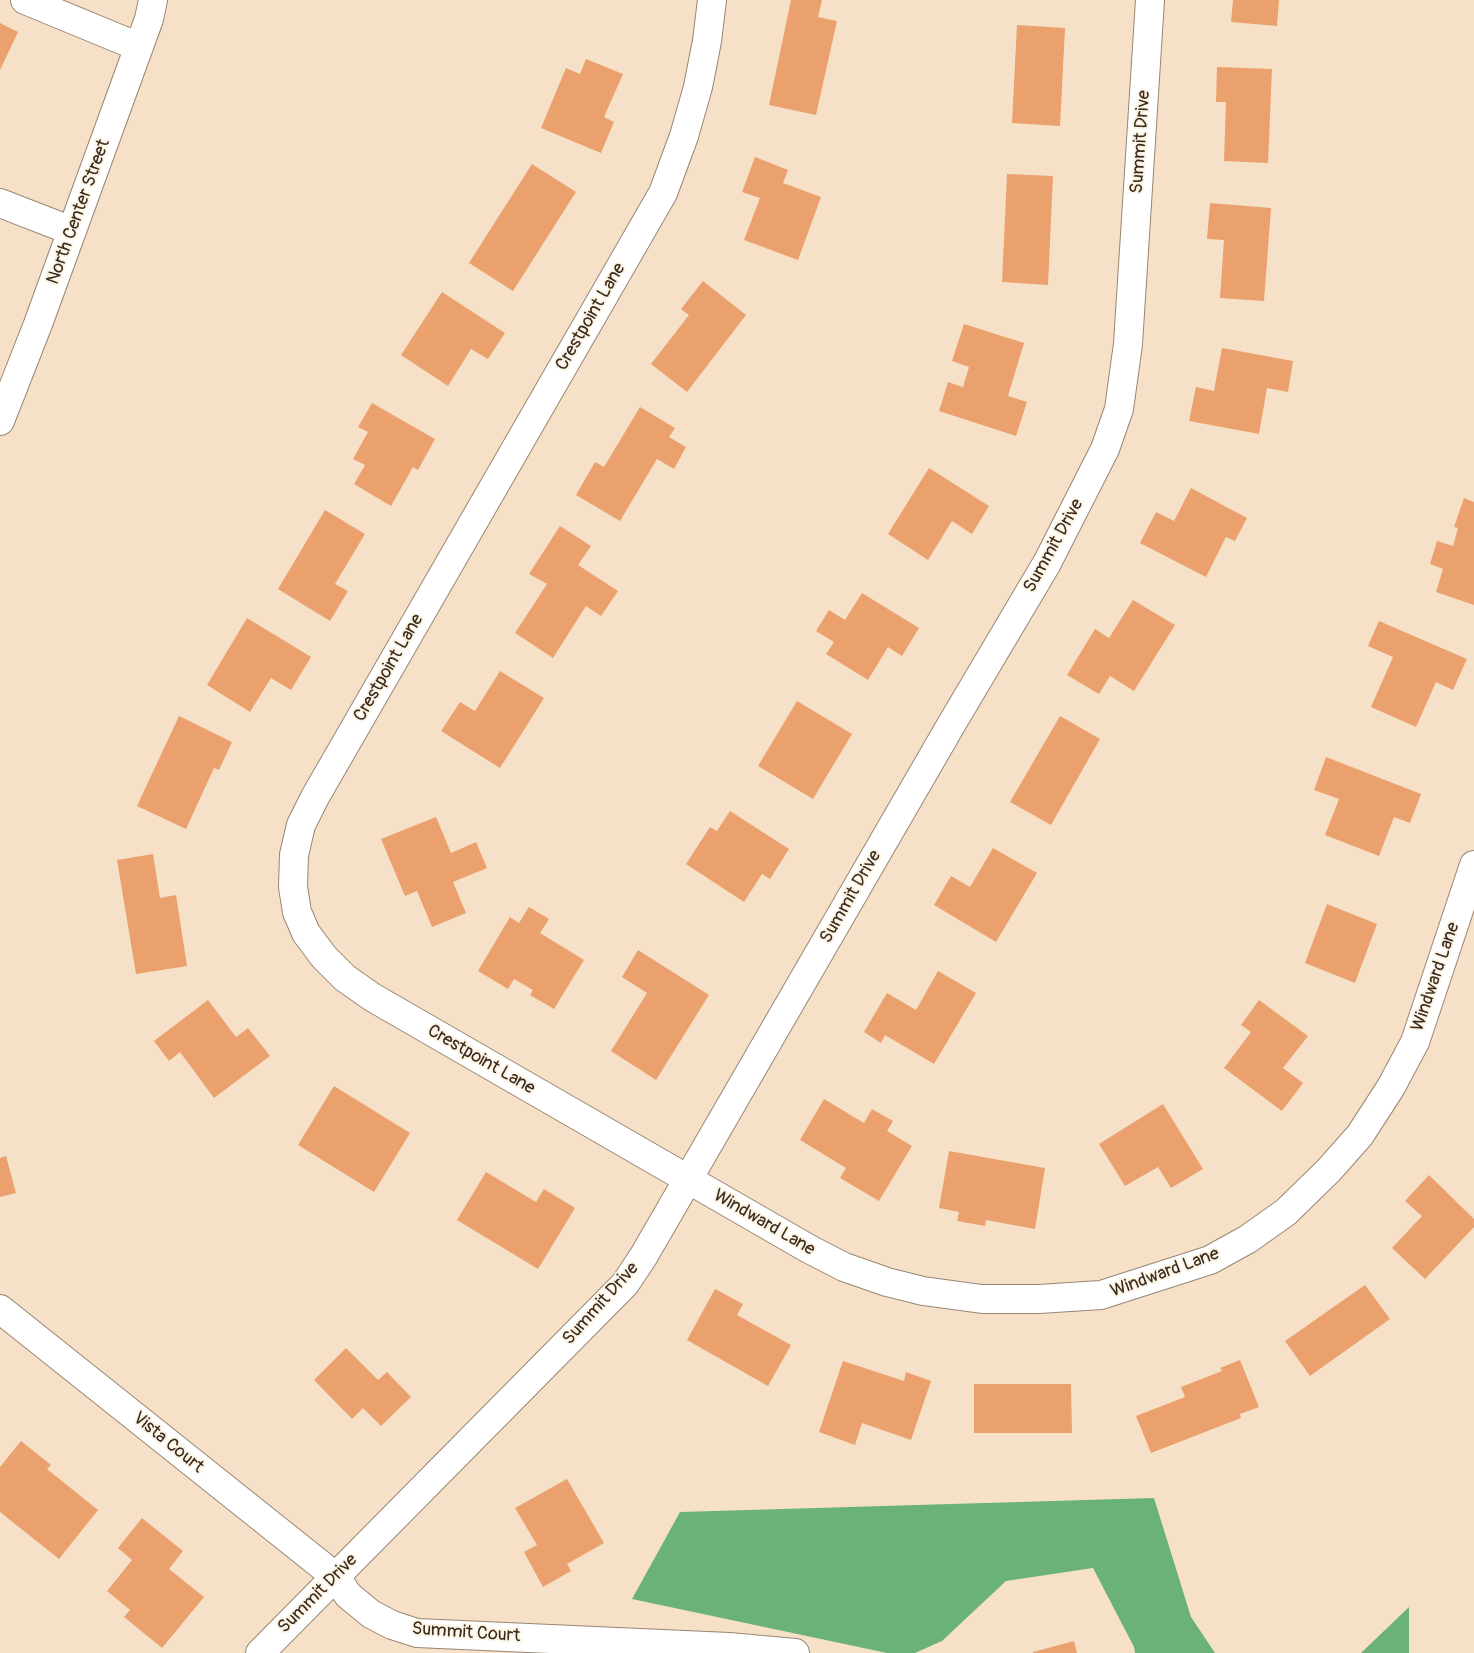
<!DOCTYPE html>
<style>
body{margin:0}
canvas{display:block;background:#f6e1c8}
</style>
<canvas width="1474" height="1653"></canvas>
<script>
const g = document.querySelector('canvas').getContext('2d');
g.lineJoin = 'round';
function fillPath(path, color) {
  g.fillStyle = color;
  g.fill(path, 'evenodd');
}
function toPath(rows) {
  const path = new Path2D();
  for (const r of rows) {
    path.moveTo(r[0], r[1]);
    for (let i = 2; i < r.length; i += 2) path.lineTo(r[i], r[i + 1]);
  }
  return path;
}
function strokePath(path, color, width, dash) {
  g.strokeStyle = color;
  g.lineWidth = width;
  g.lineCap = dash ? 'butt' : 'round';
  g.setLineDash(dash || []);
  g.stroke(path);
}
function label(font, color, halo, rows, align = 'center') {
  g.font = font + ' Pangolin,sans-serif';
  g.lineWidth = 4;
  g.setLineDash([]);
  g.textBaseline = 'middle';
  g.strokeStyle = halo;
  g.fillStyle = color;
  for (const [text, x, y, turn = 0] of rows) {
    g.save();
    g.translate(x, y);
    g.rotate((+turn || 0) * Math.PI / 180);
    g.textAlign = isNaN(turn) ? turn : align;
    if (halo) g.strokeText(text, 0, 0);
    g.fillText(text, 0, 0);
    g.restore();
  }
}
const forest = toPath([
 [1154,1498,1191,1617,1215,1653,1135,1653,1134,1647,1093,1568,1006,1581,942,1641,915,1653,887,1653,632,1599,680,1512],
 [1409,1607,1409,1653,1361,1653]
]);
const building = toPath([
 [791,0,822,0,818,17,837,21,816,115,769,105],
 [1233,0,1279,0,1277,26,1231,22],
 [0,23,18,32,0,70],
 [1017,25,1065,28,1060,126,1012,123],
 [586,59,623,74,604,117,614,122,601,153,541,128,566,68,580,74],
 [1217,67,1272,69,1268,163,1224,161,1226,102,1216,102],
 [755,157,788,170,783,183,821,197,798,260,744,240,760,198,742,192],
 [532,164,576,192,513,291,469,263],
 [1007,174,1053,176,1048,285,1002,282],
 [1210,203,1271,208,1264,301,1220,298,1224,240,1207,239],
 [703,281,746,315,687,392,651,364,689,315,681,309],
 [442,292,505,333,488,359,471,349,448,386,401,355],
 [964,324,1024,343,1008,396,1027,402,1016,436,939,411,948,382,963,387,969,367,952,361],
 [1222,348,1293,361,1288,392,1267,388,1259,434,1189,421,1196,387,1214,391],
 [372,403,435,439,418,470,413,467,391,506,354,484,365,465,353,459,368,432,358,427],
 [640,407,675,428,669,437,686,447,674,469,657,459,620,521,576,495,595,462,604,467],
 [929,468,989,506,972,534,952,521,928,560,888,534],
 [1191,488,1247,518,1235,541,1226,537,1206,577,1140,543,1156,512,1174,521],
 [1464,498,1474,502,1474,605,1436,592,1443,569,1430,564,1437,541,1453,546,1458,528,1454,527],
 [325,510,365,534,335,584,348,591,330,621,278,589],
 [560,526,591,546,578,565,618,591,601,616,586,606,553,658,515,633,547,584,529,574],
 [862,593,919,628,902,656,888,647,868,680,826,654,834,642,816,631,829,610,845,620],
 [1133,600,1175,625,1134,691,1110,676,1099,694,1067,675,1095,629,1109,638],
 [247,618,311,657,291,690,271,678,250,712,207,685],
 [1379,621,1467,659,1453,690,1436,682,1416,727,1371,707,1393,657,1368,646],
 [500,671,544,698,500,768,441,731,460,702,475,711],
 [797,701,852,734,813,799,758,766],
 [179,716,232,742,219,770,214,768,186,829,137,806],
 [1060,716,1100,739,1051,825,1010,802],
 [1326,757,1421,794,1410,823,1394,817,1379,856,1325,835,1339,799,1314,790],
 [730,811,789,849,770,879,762,874,744,902,686,864,710,827,717,831],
 [436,817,451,853,476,842,487,868,453,882,466,913,432,927,417,891,405,896,381,839],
 [993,848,1037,873,996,942,934,905,951,876,970,887],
 [153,854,160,898,176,895,187,966,136,974,117,860],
 [1327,904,1377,924,1355,983,1305,963],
 [529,907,549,919,540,933,584,960,554,1009,530,995,533,990,514,979,508,989,478,971,510,917,519,923],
 [638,950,709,995,656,1080,611,1051,647,993,622,977],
 [938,971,976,993,934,1064,885,1035,881,1043,864,1032,887,993,916,1010],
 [208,1000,236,1037,248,1028,270,1056,214,1098,180,1052,169,1061,154,1041],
 [1259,1000,1308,1036,1283,1068,1303,1083,1282,1111,1224,1068,1251,1032,1241,1025],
 [334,1086,410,1133,374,1192,298,1145],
 [824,1099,864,1123,872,1109,893,1121,887,1131,912,1146,879,1201,840,1178,846,1168,800,1140],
 [1163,1104,1203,1169,1171,1188,1158,1167,1125,1186,1099,1144],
 [949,1151,1045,1168,1035,1229,986,1220,985,1226,957,1221,959,1212,939,1208],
 [6,1156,16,1193,0,1197,0,1158],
 [486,1172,536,1202,544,1189,575,1208,538,1269,457,1220],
 [1429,1175,1474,1219,1474,1227,1425,1279,1392,1248,1422,1216,1405,1201],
 [1365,1285,1390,1319,1310,1376,1285,1341],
 [715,1289,743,1304,737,1315,791,1345,768,1386,687,1340],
 [346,1348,378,1380,387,1372,411,1397,381,1426,363,1408,352,1419,314,1380],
 [1240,1360,1259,1407,1240,1414,1241,1418,1151,1453,1136,1416,1185,1397,1181,1387,1222,1371,1220,1368],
 [843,1361,904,1381,906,1372,931,1381,911,1440,862,1423,855,1445,819,1432],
 [974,1384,1071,1384,1072,1433,974,1433],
 [21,1441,51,1465,47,1469,98,1510,59,1559,0,1512,0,1467],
 [567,1479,604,1543,567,1564,571,1571,543,1587,524,1552,537,1545,515,1508],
 [142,1518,183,1551,169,1569,204,1597,162,1648,124,1617,130,1610,107,1591,132,1560,118,1548],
 [1074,1641,1077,1653,1033,1653,1033,1652]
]);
const minor = toPath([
 [25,0,139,47],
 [712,0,707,41,698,87,684,136,663,193,315,797,301,825,294,855,293,887,297,912,306,933,324,957,345,978,372,997,809,1249,844,1267,887,1282,923,1291,982,1299,1039,1299,1101,1295,1210,1260,1248,1239,1286,1212,1329,1170,1360,1135,1391,1087,1415,1042,1474,865],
 [0,203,72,231],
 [0,421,38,324,149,19,153,0],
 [0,1309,336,1577,348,1595,371,1614,392,1625,417,1633,729,1647,795,1653],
 [260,1653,625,1284,643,1257,951,725,1047,563,1105,449,1119,409,1128,344,1150,0]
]);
const streetNames = [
 ["Summit Drive",1141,142,-86],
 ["North Center Street",79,212,-70],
 ["Crestpoint Lane",591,317,-60],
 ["Summit Drive",1054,546,-61],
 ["Crestpoint Lane",389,668,-60],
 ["Summit Drive",851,897,-60],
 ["Windward Lane",1436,977,-71],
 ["Crestpoint Lane",481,1060,30],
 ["Windward Lane",764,1223,30],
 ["Windward Lane",1165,1273,-20],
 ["Summit Drive",601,1304,-48],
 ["Vista Court",168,1443,39],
 ["Summit Drive",318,1594,-45],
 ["Summit Court",466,1633,4]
];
fillPath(forest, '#6bb279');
fillPath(building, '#eaa16d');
strokePath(minor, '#988673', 30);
strokePath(minor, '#fff', 28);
label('18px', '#3b2a1e', '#fcf5e5', streetNames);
</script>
